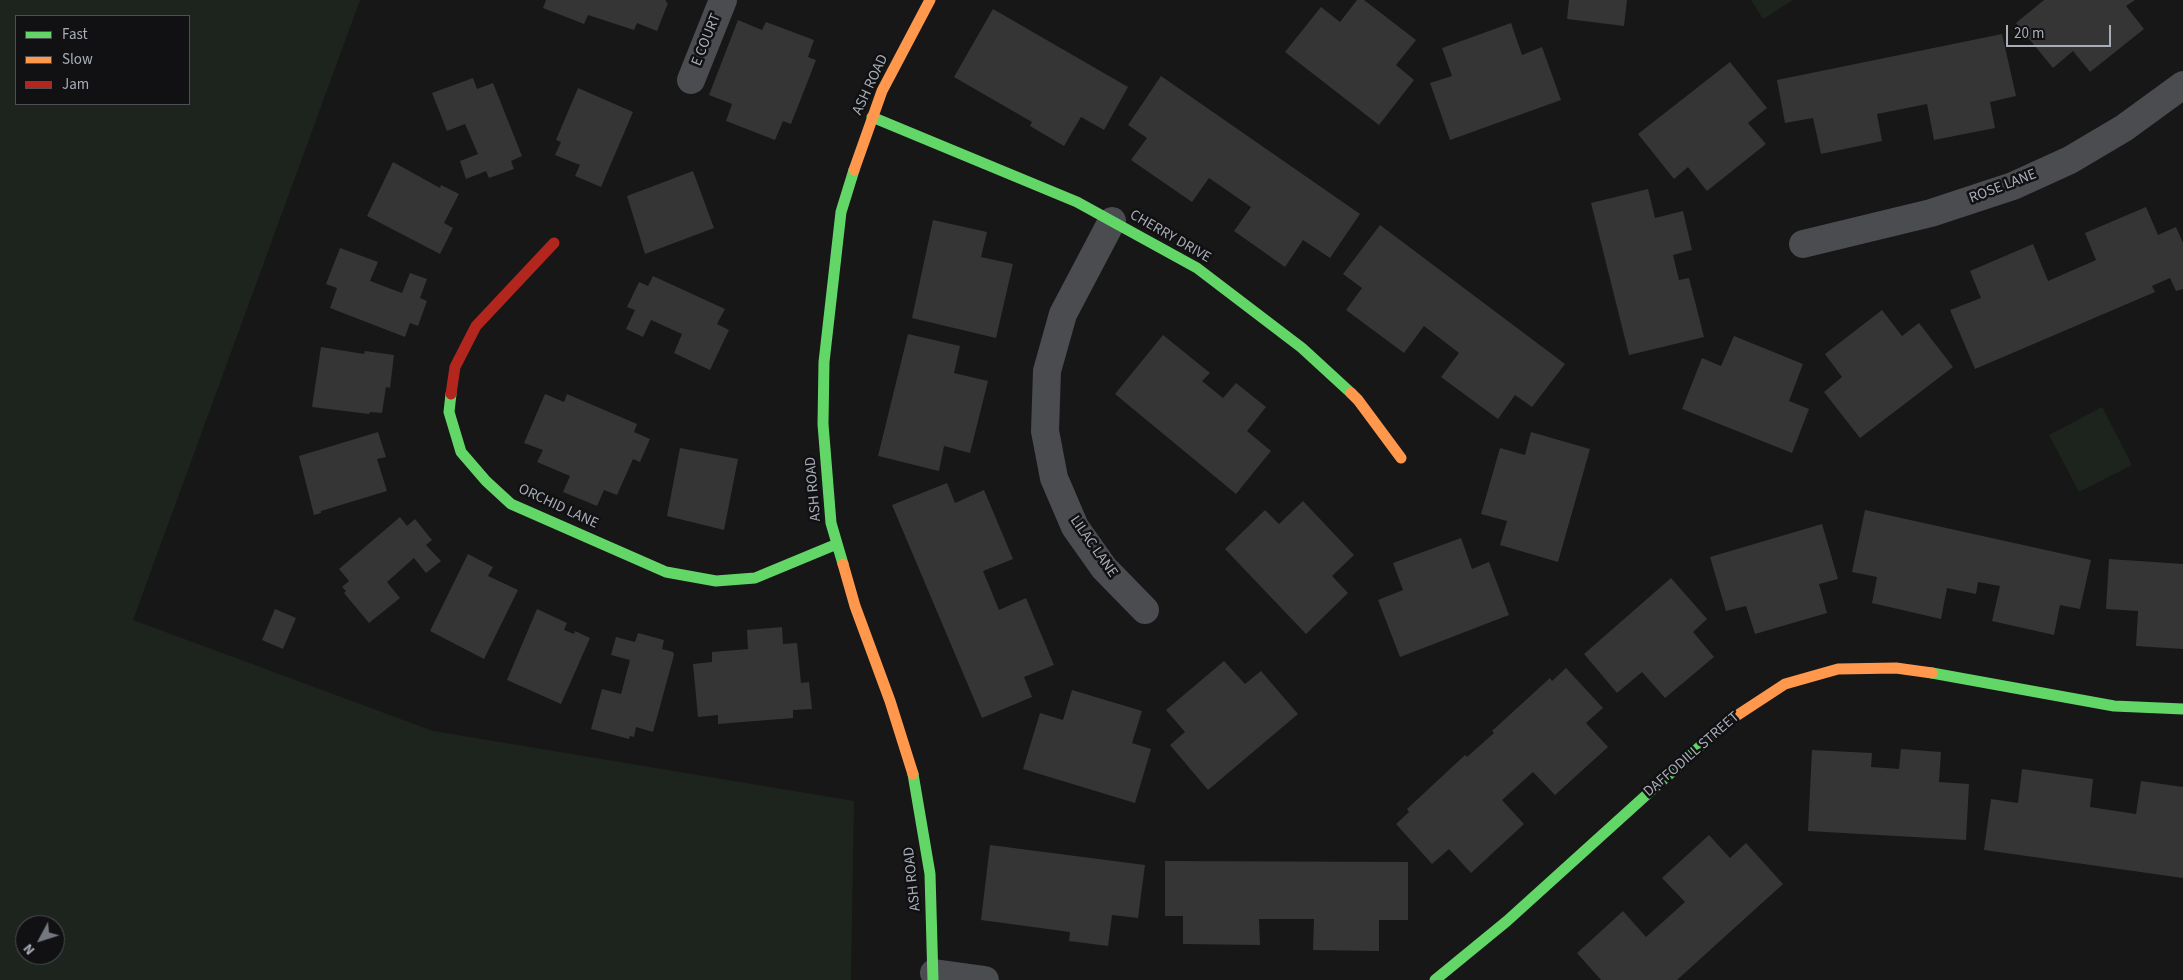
<!DOCTYPE html>
<style>
body{margin:0}
#map{position:relative;width:2183px;height:980px;overflow:hidden;background:#171717;font-family:"Source Sans 3",sans-serif}
canvas{display:block}
.legend{position:absolute;left:15px;top:15px;width:175px;height:90px;box-sizing:border-box;background:#111113;border:1px solid #4d4f55;margin:0;padding:6px 9px;list-style:none;font-size:15px;color:#a8adb8}
.legend li{display:flex;align-items:center;gap:10px;height:25px}
.legend b{width:25px;border:1px solid #4d4f55}
.north{position:absolute;left:15px;top:915px;width:50px;height:50px;box-sizing:border-box;background:#111113;border:1px solid #4d4f55;border-radius:50%;rotate:230deg;font-size:14px;font-weight:700;line-height:20px;text-align:center;color:#a8adb8}
.north::after{content:'';display:block;margin:auto;width:18px;height:22px;background:#757880;clip-path:polygon(50% 0,100% 100%,50% 72%,0 100%)}
.scale{position:absolute;left:2006px;top:25px;width:105px;height:22px;box-sizing:border-box;border:2px solid #a8adb8;border-top:0;padding-left:6px;font-size:15px;line-height:18px;white-space:nowrap;color:#a8adb8;-webkit-text-stroke:4px #111113;paint-order:stroke}
</style>
<div id="map">
<canvas width="2183" height="980"></canvas>
<ul class="legend">
<li><b style="height:6px;background:#63d668"></b>Fast</li>
<li><b style="height:6px;background:#ff974d"></b>Slow</li>
<li><b style="height:6px;background:#b3261e"></b>Jam</li>
</ul>
<div class="north">N</div>
<div class="scale">20 m</div>
</div>
<script>
const g = document.querySelector('canvas').getContext('2d');
g.lineJoin = 'round';
function fillPath(path, color) {
  g.fillStyle = color;
  g.fill(path, 'evenodd');
}
function toPath(rows) {
  const path = new Path2D();
  for (const r of rows) {
    path.moveTo(r[0], r[1]);
    for (let i = 2; i < r.length; i += 2) path.lineTo(r[i], r[i + 1]);
  }
  return path;
}
function strokePath(path, color, width, dash) {
  g.strokeStyle = color;
  g.lineWidth = width;
  g.lineCap = dash ? 'butt' : 'round';
  g.setLineDash(dash || []);
  g.stroke(path);
}
function label(font, color, halo, rows, align = 'center') {
  g.font = font + ' "Source Sans 3",sans-serif';
  g.lineWidth = 5;
  g.setLineDash([]);
  g.textBaseline = 'middle';
  g.strokeStyle = halo;
  g.fillStyle = color;
  for (const [text, x, y, turn = 0] of rows) {
    g.save();
    g.translate(x, y);
    g.rotate((+turn || 0) * Math.PI / 180);
    g.textAlign = isNaN(turn) ? turn : align;
    if (halo) g.strokeText(text, 0, 0);
    g.fillText(text, 0, 0);
    g.restore();
  }
}
const green = toPath([
 [0,0,360,0,133,620,433,731,854,801,851,980,0,980],
 [189,16,189,104,16,104,16,16],
 [25,925,55,925,55,955,25,955],
 [1751,0,1793,0,1763,19],
 [2102,407,2132,465,2079,492,2049,435]
]);
const building = toPath([
 [546,0,666,0,666,2,668,3,657,31,637,23,634,30,588,15,584,24,543,8],
 [1357,0,1364,0,1416,40,1396,65,1414,80,1379,125,1285,52,1321,7,1340,22],
 [1569,0,1627,0,1624,26,1567,19],
 [2044,0,2135,0,2126,6,2144,29,2090,72,2073,51,2053,68,2016,23],
 [993,9,1128,87,1104,130,1081,117,1064,146,1030,126,1032,122,954,77],
 [738,20,762,30,766,22,814,40,808,57,816,60,791,124,783,121,775,140,726,121,732,104,709,95],
 [1511,23,1522,55,1542,47,1561,100,1450,140,1430,83,1452,76,1442,48],
 [2002,34,2016,96,1990,102,1995,128,1934,140,1927,104,1877,114,1882,141,1821,154,1813,118,1785,123,1777,80],
 [1730,62,1767,108,1748,123,1766,144,1707,191,1688,167,1674,179,1638,134],
 [1161,76,1360,214,1330,258,1303,240,1285,267,1234,231,1251,207,1209,178,1192,202,1131,160,1147,138,1128,125],
 [473,78,477,89,493,83,522,156,511,161,514,169,489,178,486,171,466,179,460,161,478,154,465,124,447,131,432,93],
 [578,88,633,112,601,187,575,176,580,165,555,155,561,142,556,140],
 [393,162,440,188,441,185,459,194,444,223,453,228,440,254,367,216],
 [693,171,714,228,645,254,627,196],
 [1648,189,1655,218,1683,211,1692,250,1673,255,1679,280,1689,278,1704,337,1629,355,1591,203],
 [2146,207,2158,235,2176,227,2183,243,2183,289,2176,291,2170,278,2152,286,2155,292,1975,369,1950,310,1981,298,1970,271,2033,244,2048,281,2096,260,2085,233],
 [933,220,987,232,981,257,1013,264,996,338,912,318],
 [1380,225,1565,364,1532,407,1515,395,1498,419,1441,377,1459,353,1424,326,1404,353,1346,310,1362,288,1343,274],
 [340,248,378,262,370,281,402,293,410,273,427,279,420,298,427,301,418,326,410,323,405,337,330,308,337,288,326,284],
 [653,276,725,309,717,324,729,330,710,370,674,353,682,334,651,320,643,337,626,329,635,310,627,307,639,282,648,286],
 [1882,310,1902,336,1919,323,1953,367,1860,438,1824,392,1842,377,1825,354],
 [908,334,960,346,954,373,988,381,970,453,944,446,939,471,878,456],
 [1163,335,1210,373,1202,381,1223,398,1236,383,1266,407,1247,431,1271,451,1236,494,1115,394],
 [1734,336,1803,364,1789,401,1809,409,1792,453,1682,409,1702,358,1721,366],
 [321,347,364,354,365,351,394,355,390,388,386,387,382,413,370,412,369,414,312,407],
 [545,394,564,402,567,394,637,424,634,432,650,439,640,462,633,459,617,495,604,490,597,506,563,492,570,476,537,462,543,450,524,443],
 [378,432,386,457,377,459,387,491,321,511,321,513,314,515,299,456],
 [1531,432,1590,449,1558,562,1500,545,1507,521,1481,514,1500,448,1525,455],
 [680,448,738,459,724,530,667,516],
 [947,483,955,503,984,490,1013,559,983,571,999,610,1026,598,1054,665,1024,677,1032,697,982,718,892,505],
 [1303,501,1354,555,1332,576,1348,593,1306,634,1225,549,1265,510,1279,524],
 [1865,510,2091,560,2080,609,2060,605,2054,635,1992,621,2000,586,1978,582,1976,594,1947,588,1941,619,1872,603,1877,577,1852,572],
 [400,517,407,526,415,519,432,540,426,545,441,561,426,573,414,558,387,582,400,598,369,623,344,593,346,591,342,587,349,581,339,569],
 [1822,524,1838,579,1819,584,1827,613,1755,634,1746,606,1726,611,1710,557],
 [1461,538,1472,569,1489,562,1509,615,1400,657,1378,600,1403,590,1393,563],
 [468,554,493,567,488,576,518,590,484,659,430,631],
 [2109,559,2183,564,2183,649,2136,646,2138,611,2106,609],
 [1671,578,1707,619,1693,632,1714,657,1665,698,1642,672,1617,693,1584,654],
 [275,609,296,618,283,649,262,640],
 [537,609,567,623,564,630,574,634,575,631,590,638,561,704,507,680],
 [782,627,783,644,797,643,801,683,809,682,812,709,793,710,793,718,718,724,718,715,698,717,693,664,712,662,712,652,748,649,747,630],
 [638,633,664,640,662,649,673,652,674,655,653,732,636,727,634,737,630,736,629,739,591,729,602,689,621,694,630,660,611,655,616,637,635,642],
 [1224,661,1245,684,1261,671,1298,714,1208,790,1170,745,1185,732,1166,710],
 [1566,668,1603,708,1586,723,1608,747,1555,795,1533,772,1502,800,1524,824,1471,873,1449,849,1432,864,1396,824,1409,812,1407,809,1465,755,1467,757,1494,733,1492,731,1550,678,1552,681],
 [1072,690,1142,711,1132,743,1151,749,1135,803,1023,769,1040,713,1063,720],
 [1901,749,1941,752,1939,782,1969,784,1966,840,1808,831,1812,750,1872,753,1871,767,1899,769],
 [2022,769,2093,779,2090,807,2136,814,2141,781,2183,787,2183,878,1984,850,1991,799,2018,803],
 [1709,835,1730,858,1746,843,1783,884,1677,980,1601,980,1577,953,1623,911,1646,937,1685,902,1662,878],
 [990,845,1145,865,1138,918,1112,915,1108,946,1069,941,1070,932,981,920],
 [1165,861,1408,862,1408,920,1379,920,1379,951,1313,950,1314,919,1259,919,1260,945,1183,944,1183,916,1165,916]
]);
const street = toPath([
 [691,80,723,0],
 [1112,221,1063,314,1047,371,1045,431,1054,478,1075,527,1104,568,1145,610],
 [1803,244,1931,213,2013,186,2070,160,2124,128,2183,85],
 [934,973,985,980]
]);
const fast = toPath([
 [872,117,1077,202,1197,268,1302,348,1351,393],
 [451,394,449,412,461,452,486,481,511,504,666,572,716,581,755,578,837,544],
 [843,564,831,523,823,424,824,362,841,212,854,170],
 [1932,673,2114,706,2183,709],
 [913,774,930,874,933,980],
 [1435,980,1507,921,1727,722]
]);
const slow = toPath([
 [854,170,882,91,930,0],
 [1351,393,1358,400,1401,458],
 [843,564,855,606,890,701,913,774],
 [1727,722,1785,684,1838,669,1896,668,1932,673]
]);
const jam = toPath([
 [451,394,455,367,476,326,554,243]
]);
const streetNames = [
 ["E COURT",707,40,-68],
 ["ASH ROAD",871,85,-65],
 ["ROSE LANE",2003,187,-21],
 ["CHERRY DRIVE",1170,237,30],
 ["ASH ROAD",814,489,-95],
 ["ORCHID LANE",558,507,25],
 ["LILAC LANE",1093,547,55],
 ["DAFFODILL STREET",1692,755,-41],
 ["ASH ROAD",913,879,-96]
];
fillPath(green, '#1d241e');
fillPath(building, '#353536');
strokePath(street, '#4b4c50', 28);
strokePath(fast, '#63d668', 11);
strokePath(slow, '#ff974d', 11);
strokePath(jam, '#b3261e', 11);
label('15px', '#a8adb8', '#111113', streetNames);
</script>
